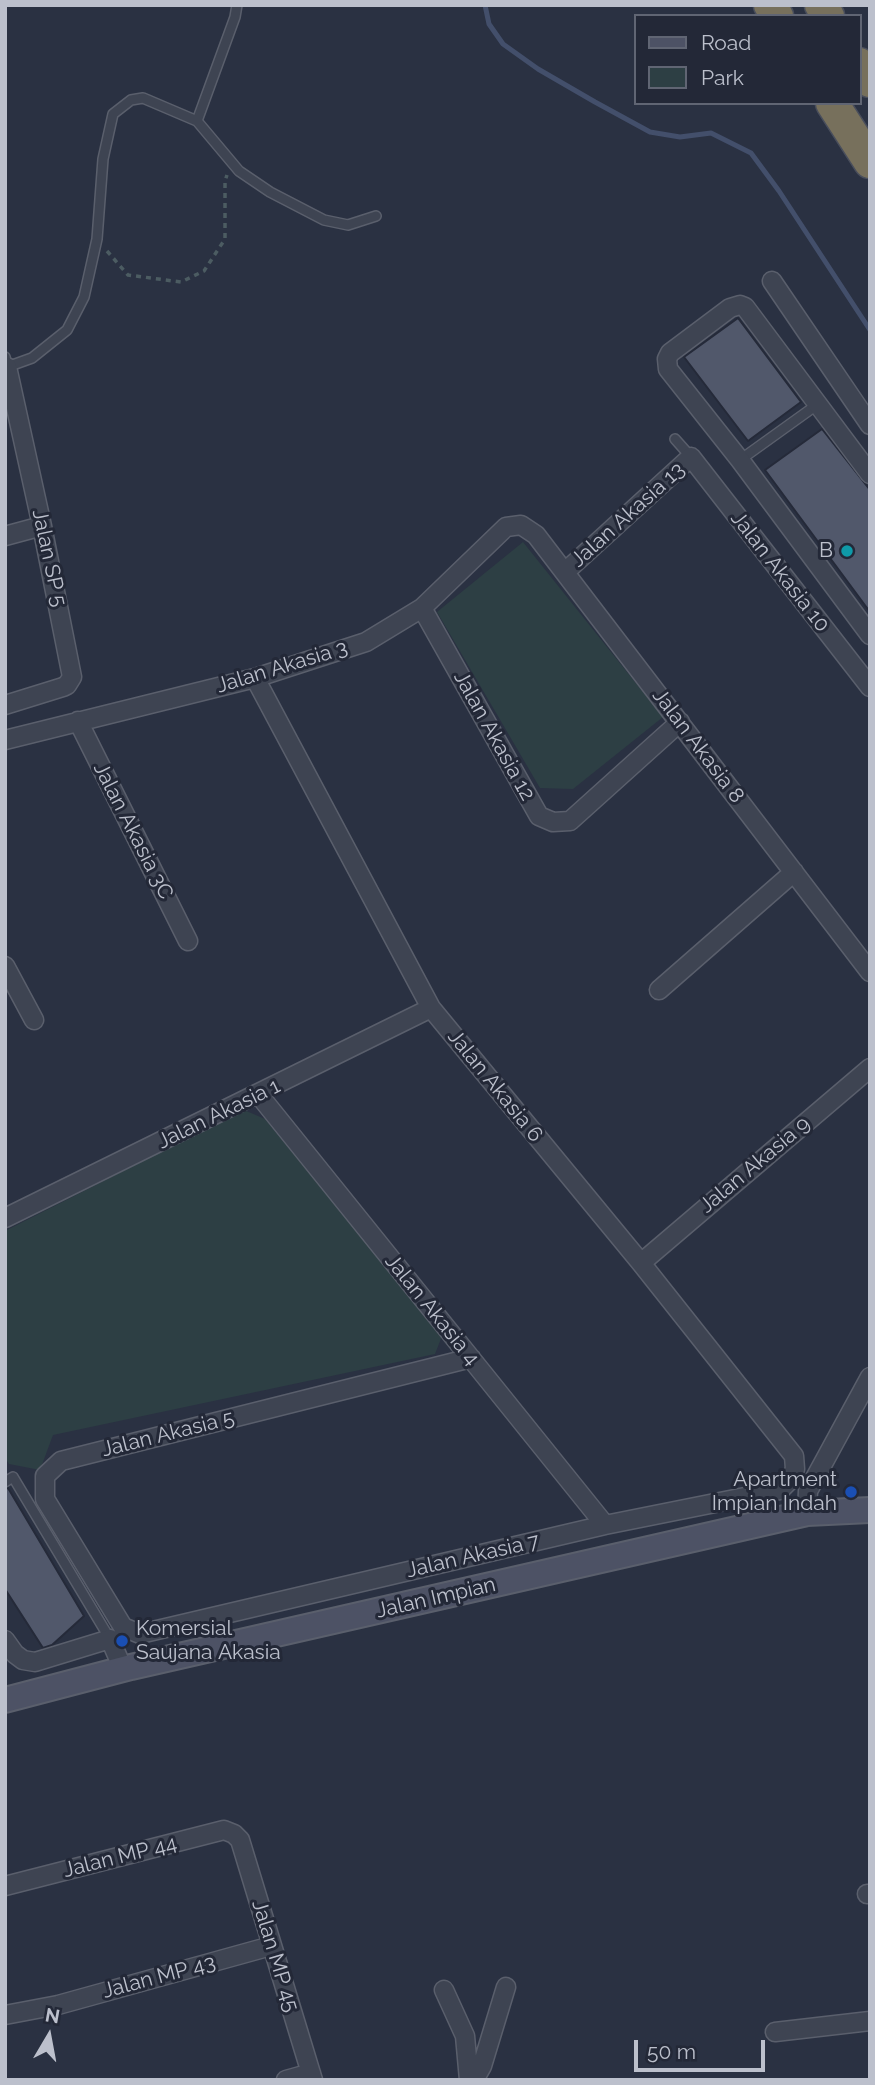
<!DOCTYPE html>
<style>
body{margin:0}
#map{position:relative;width:875px;height:2085px;overflow:hidden;background:#2a3142;font-family:Raleway,sans-serif}
canvas{display:block}
.frame{position:absolute;inset:0;border:7px solid #bcc0cc;pointer-events:none}
.legend{position:absolute;left:634px;top:14px;width:228px;height:91px;box-sizing:border-box;background:#232837;border:2px solid #606573;margin:0;padding:9px 12px;list-style:none;font-size:21px;color:#bcc0cc}
.legend li{display:flex;align-items:center;gap:14px;height:35px}
.legend b{width:35px;border:2px solid #606573}
.north{position:absolute;left:14px;top:2001px;width:70px;height:70px;-webkit-text-stroke:5px #232837;paint-order:stroke;rotate:10deg;font-size:19px;font-weight:700;line-height:28px;text-align:center;color:#bcc0cc}
.north::after{content:'';display:block;margin:auto;width:24px;height:32px;background:#bcc0cc;clip-path:polygon(50% 0,100% 100%,50% 72%,0 100%)}
.scale{position:absolute;left:634px;top:2040px;width:131px;height:32px;box-sizing:border-box;border:4px solid #bcc0cc;border-top:0;padding-left:9px;font-size:21px;line-height:24px;white-space:nowrap;color:#bcc0cc;-webkit-text-stroke:5px #232837;paint-order:stroke}
</style>
<div id="map">
<canvas width="875" height="2085"></canvas>
<div class="frame"></div>
<ul class="legend">
<li><b style="height:9px;background:#4d5265"></b>Road</li>
<li><b style="height:19px;background:#2d3f44"></b>Park</li>
</ul>
<div class="north">N</div>
<div class="scale">50 m</div>
</div>
<script>
const g = document.querySelector('canvas').getContext('2d');
g.lineJoin = 'round';
function fillPath(path, color) {
  g.fillStyle = color;
  g.fill(path, 'evenodd');
}
function toPath(rows) {
  const path = new Path2D();
  for (const r of rows) {
    path.moveTo(r[0], r[1]);
    for (let i = 2; i < r.length; i += 2) path.lineTo(r[i], r[i + 1]);
  }
  return path;
}
function strokePath(path, color, width, dash) {
  g.strokeStyle = color;
  g.lineWidth = width;
  g.lineCap = dash ? 'butt' : 'round';
  g.setLineDash(dash || []);
  g.stroke(path);
}
function label(font, color, halo, rows, align = 'center') {
  g.font = font + ' Raleway,sans-serif';
  g.lineWidth = 6;
  g.setLineDash([]);
  g.textBaseline = 'middle';
  g.strokeStyle = halo;
  g.fillStyle = color;
  for (const [text, x, y, turn = 0] of rows) {
    g.save();
    g.translate(x, y);
    g.rotate((+turn || 0) * Math.PI / 180);
    g.textAlign = isNaN(turn) ? turn : align;
    if (halo) g.strokeText(text, 0, 0);
    g.fillText(text, 0, 0);
    g.restore();
  }
}
const green = toPath([
 [523,542,663,717,573,789,540,788,437,612],
 [244,1110,265,1119,442,1336,435,1354,53,1435,40,1470,9,1464,5,1458,5,1231]
]);
const stream = toPath([
 [485,5,489,24,503,44,538,69,595,102,650,132,680,137,711,133,751,153,779,191,870,330]
]);
const building = toPath([
 [738,318,801,402,748,441,684,357,738,318],
 [822,429,870,490,870,612,765,470,822,429],
 [8,1488,84,1616,52,1645,43,1648,5,1589,5,1489,8,1488]
]);
const path = toPath([
 [107,251,128,275,181,282,204,271,225,239,225,181,227,175]
]);
const lane = toPath([
 [197,121,239,171,270,192,324,220,348,225,376,216],
 [5,357,7,367,32,358,67,330,84,297,97,239,103,159,113,114,131,100,143,98,197,121,235,17,237,5],
 [675,439,691,457],
 [740,460,818,404],
 [5,1482,13,1477,110,1639]
]);
const street = toPath([
 [772,281,870,425],
 [5,368,7,367,42,526,72,677,67,685,63,687,5,705],
 [870,474,745,307,740,305,730,308,670,353,667,359,668,369,740,460,870,635],
 [5,536,42,526],
 [565,572,691,457,870,687],
 [422,608,539,816,553,822,570,821,680,722],
 [255,678,431,1008,641,1263,794,1456,795,1469,790,1480,780,1490,605,1525,140,1634,123,1627,45,1499,45,1476,61,1461,471,1358],
 [78,721,188,941],
 [5,740,255,678,366,642,422,608,506,527,521,525,536,535,870,972],
 [5,966,34,1020],
 [659,990,794,872],
 [259,1095,605,1525],
 [5,1218,431,1008],
 [641,1263,870,1068],
 [807,1513,808,1491,870,1377],
 [5,1640,15,1654,23,1660,35,1662,110,1639,123,1669],
 [5,1886,224,1830,234,1834,240,1840,313,2080],
 [867,1894,870,1894],
 [444,1990,465,2036,469,2080],
 [5,2015,58,2005,271,1946],
 [775,2032,870,2021],
 [286,2080,311,2073],
 [474,2080,482,2066,506,1987]
]);
const secondary = toPath([
 [5,1700,131,1667,807,1513,870,1510]
]);
const highway = toPath([
 [770,5,777,16],
 [821,5,828,16],
 [859,64,870,81],
 [832,103,870,162]
]);
const markers = [
 [847,551,7,"#0f9aa8"],
 [851,1492,7,"#1a4fb4"],
 [122,1641,7,"#1a4fb4"]
];
const streetNames = [
 ["Jalan Akasia 13",628,515,-42],
 ["Jalan SP 5",49,558,78],
 ["Jalan Akasia 10",780,572,52],
 ["Jalan Akasia 3",282,667,-17],
 ["Jalan Akasia 12",494,736,61],
 ["Jalan Akasia 8",698,746,53],
 ["Jalan Akasia 3C",133,831,63],
 ["Jalan Akasia 6",495,1086,51],
 ["Jalan Akasia 1",219,1114,-26],
 ["Jalan Akasia 9",755,1165,-40],
 ["Jalan Akasia 4",432,1310,51],
 ["Jalan Akasia 5",168,1434,-14],
 ["Jalan Akasia 7",473,1556,-13],
 ["Jalan Impian",436,1598,-13],
 ["Jalan MP 44",120,1857,-14],
 ["Jalan MP 45",275,1956,73],
 ["Jalan MP 43",159,1977,-15]
];
const poiNames = [
 ["B",833,551],
 ["Apartment",837,1480],
 ["Impian Indah",837,1504],
 ["Komersial",136,1629,"left"],
 ["Saujana Akasia",136,1653,"left"]
];
fillPath(green, '#2d3f44');
strokePath(stream, '#434f6b', 5);
fillPath(building, '#51586b');
strokePath(building, '#252a39', 2);
strokePath(lane, '#5a5f6c', 12);
strokePath(street, '#5a5f6c', 21);
strokePath(secondary, '#5a5f6c', 28);
strokePath(highway, '#494e5c', 35);
strokePath(path, '#4c5c62', 3.5, [5, 5]);
strokePath(lane, '#3e4452', 9);
strokePath(street, '#3e4452', 18);
strokePath(secondary, '#4d5265', 24);
strokePath(highway, '#77705c', 32);
for (const [x, y, r, color] of markers) {
  const dot = new Path2D();
  dot.arc(x, y, r, 0, 2 * Math.PI);
  g.fillStyle = color;
  g.fill(dot);
  strokePath(dot, '#232837', 2.5);
}
label('21px', '#bcc0cc', '#232837', streetNames);
label('21px', '#bcc0cc', '#232837', poiNames, 'right');
</script>
